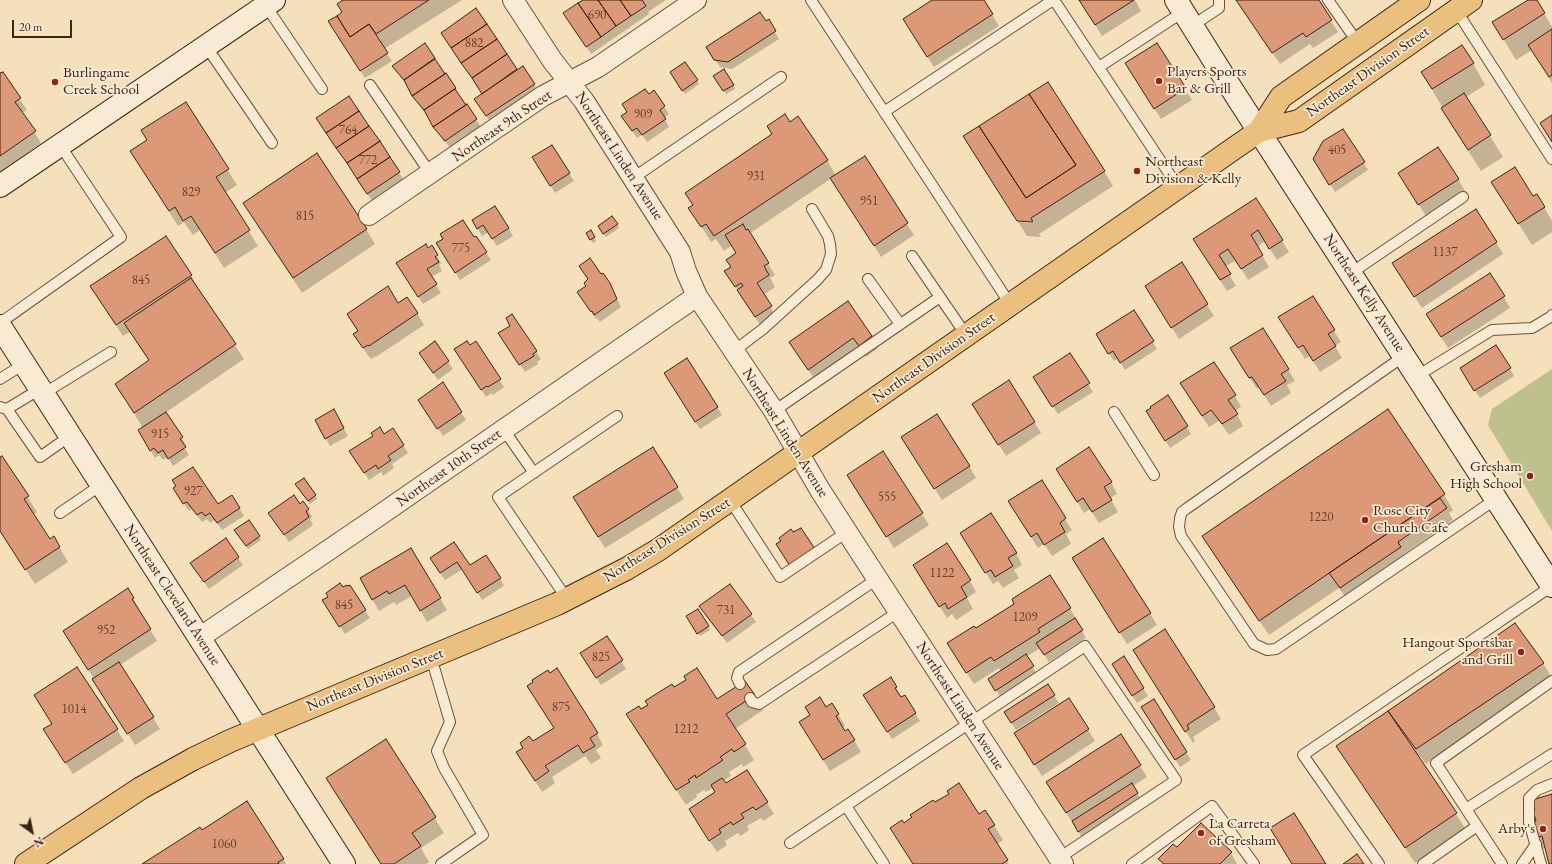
<!DOCTYPE html>
<style>
body{margin:0}
#map{position:relative;width:1552px;height:864px;overflow:hidden;background:#f6dfbb;font-family:"EB Garamond",serif}
canvas{display:block}
.north{position:absolute;left:12px;top:812px;width:40px;height:40px;-webkit-text-stroke:3px #f9ead3;paint-order:stroke;rotate:147deg;font-size:11px;font-weight:700;line-height:16px;text-align:center;color:#3d2316}
.north::after{content:'';display:block;margin:auto;width:14px;height:18px;background:#3d2316;clip-path:polygon(50% 0,100% 100%,50% 72%,0 100%)}
.scale{position:absolute;left:12px;top:20px;width:60px;height:18px;box-sizing:border-box;border:2px solid #3d2316;border-top:0;padding-left:5px;font-size:12px;line-height:14px;white-space:nowrap;color:#3d2316;-webkit-text-stroke:3px #f9ead3;paint-order:stroke}
</style>
<div id="map">
<canvas width="1552" height="864"></canvas>
<div class="north">N</div>
<div class="scale">20 m</div>
</div>
<script>
const g = document.querySelector('canvas').getContext('2d');
g.lineJoin = 'round';
function fillPath(path, color) {
  g.fillStyle = color;
  g.fill(path, 'evenodd');
}
function toPath(rows) {
  const path = new Path2D();
  for (const r of rows) {
    path.moveTo(r[0], r[1]);
    for (let i = 2; i < r.length; i += 2) path.lineTo(r[i], r[i + 1]);
  }
  return path;
}
function strokePath(path, color, width, dash) {
  g.strokeStyle = color;
  g.lineWidth = width;
  g.lineCap = dash ? 'butt' : 'round';
  g.setLineDash(dash || []);
  g.stroke(path);
}
function label(font, color, halo, rows, align = 'center') {
  g.font = font + ' "EB Garamond",serif';
  g.lineWidth = 3.5;
  g.setLineDash([]);
  g.textBaseline = 'middle';
  g.strokeStyle = halo;
  g.fillStyle = color;
  for (const [text, x, y, turn = 0] of rows) {
    g.save();
    g.translate(x, y);
    g.rotate((+turn || 0) * Math.PI / 180);
    g.textAlign = isNaN(turn) ? turn : align;
    if (halo) g.strokeText(text, 0, 0);
    g.fillText(text, 0, 0);
    g.restore();
  }
}
const green = toPath([
 [1552,369,1552,531,1488,425,1492,409]
]);
const shadow = toPath([
 [345,0,462,0,384,49,392,61,365,78,334,29,343,13],
 [585,0,666,0,648,12,649,14,591,54,569,21],
 [934,0,983,0,999,26,934,67,911,31],
 [1080,0,1135,0,1141,11,1102,36],
 [1236,0,1317,0,1338,32,1313,48,1310,44,1280,64],
 [1529,0,1536,0,1552,27,1552,83,1532,50,1516,60,1494,23],
 [476,10,517,71,534,84,538,92,491,123,480,107,483,94,447,41],
 [768,21,779,39,732,69,720,67,712,55],
 [1156,44,1192,100,1161,119,1133,75],
 [425,45,481,127,450,148,445,141,444,142,424,110,423,111,413,96,408,89,409,88,393,67],
 [1473,63,1485,85,1466,97,1503,157,1481,171,1455,130,1422,72],
 [724,70,735,89,726,94,715,76],
 [2,73,27,110,22,113,41,143,0,172,0,75],
 [673,76,697,81,699,84,685,94],
 [654,91,669,114,664,118,669,127,647,142,642,135,637,138,627,123,648,95],
 [185,103,237,185,225,193,258,246,224,268,200,230,193,235,184,222,178,226,140,166,148,141],
 [790,123,827,160,836,176,864,157,914,235,881,257,832,178,749,234,775,275,770,278,775,287,763,295,777,318,762,328,726,272,731,268,737,253,732,245,724,251,716,239,711,242,690,208],
 [322,126,399,173,404,180,372,201],
 [1343,130,1368,170,1335,192,1319,167],
 [551,146,574,181,555,193,537,165],
 [1104,171,1113,186,1039,234,1041,237,1027,236,1018,222,1034,223,1034,221,1017,220],
 [1458,179,1465,191,1426,216,1406,185],
 [1493,183,1533,198,1537,195,1552,221,1552,232,1532,245],
 [1256,200,1289,252,1277,260,1265,241,1257,247,1269,267,1248,280,1236,260,1225,267,1236,286,1227,291,1201,251],
 [244,203,366,229,375,244,302,293],
 [473,221,508,228,513,236,497,246,488,232,482,236],
 [617,224,619,228,606,237,599,226],
 [591,231,596,241,593,243,587,233],
 [476,237,491,260,460,280,441,251],
 [1496,242,1503,254,1422,308,1400,274],
 [432,247,441,263,439,265,442,271,431,277,441,293,423,304,402,271],
 [1181,264,1214,316,1179,339,1153,298],
 [191,275,197,287,196,287,244,359,165,413,186,445,184,447,189,455,173,466,168,457,163,460,159,455,155,458,143,438,143,428,116,384,149,361,130,332,123,336,91,287],
 [589,280,614,293,621,307,600,322,597,318,596,319,583,300],
 [1312,297,1341,342,1335,346,1342,358,1320,372,1310,356,1305,359,1286,329],
 [1504,297,1510,308,1448,348,1434,326],
 [848,302,878,348,866,357,861,349,816,381,797,354],
 [398,304,417,313,424,325,376,357,376,356,371,359,361,346],
 [1133,311,1157,349,1125,370,1118,358,1114,361,1101,342],
 [512,316,541,359,537,362,538,364,525,372,504,341,511,326],
 [435,342,453,369,438,380,424,360],
 [476,343,504,387,493,395,492,393,486,397,460,357],
 [1070,354,1093,392,1058,414,1039,385],
 [687,359,722,415,700,429,669,381],
 [1238,360,1288,369,1295,381,1287,385,1291,393,1271,406,1259,387,1257,389],
 [1510,369,1514,376,1480,398,1465,376],
 [443,384,466,420,443,436,424,408],
 [1188,395,1235,396,1241,407,1235,411,1243,426,1229,435,1219,421,1209,427],
 [1168,397,1191,434,1170,448,1152,419],
 [333,411,348,436,330,446,316,420],
 [1388,411,1444,495,1453,510,1449,513,1453,520,1404,554,1407,559,1347,599,1339,588,1269,635,1212,551],
 [980,415,1034,422,1041,433,1006,456],
 [384,435,403,445,408,453,392,464,394,468,383,476,381,472,369,480,355,459],
 [653,448,684,499,605,548,581,509],
 [909,448,969,466,976,478,942,500],
 [883,453,929,525,894,548,855,486],
 [2,457,37,512,33,515,49,540,54,538,68,562,35,584,0,531,0,458],
 [1041,481,1072,530,1066,534,1071,544,1052,556,1044,544,1038,548,1016,513],
 [1064,481,1111,482,1117,494,1110,498,1118,512,1099,523,1090,509,1084,513],
 [298,488,315,495,317,499,310,504],
 [179,496,218,505,232,496,244,516,222,530,215,520,210,523,207,519,202,522,192,509,189,511],
 [300,506,308,510,312,517,310,519,313,525,289,542,270,514],
 [248,521,261,540,248,549,237,534],
 [226,540,243,565,209,589,196,571],
 [454,543,469,567,500,578,504,586,482,600,463,569,445,580,435,566],
 [968,545,1016,553,1022,565,1014,570,1019,578,1003,588,998,581,993,584],
 [411,550,447,610,427,622,412,596,396,605,394,602,379,611,361,579],
 [1080,570,1150,613,1157,625,1127,644],
 [921,577,970,581,976,592,967,598,973,609,956,620,952,614,947,618],
 [729,585,756,622,727,643,705,614],
 [349,587,370,618,345,634,328,608],
 [128,590,140,610,139,611,157,641,120,665,160,729,135,745,71,642],
 [1070,608,1086,638,1049,662,1040,648,1026,657,1037,674,1001,698,989,679,1001,672,999,668,974,684,955,655,976,630],
 [698,610,710,630,700,636,687,616],
 [1514,625,1543,663,1552,678,1426,764,1420,756,1419,757,1465,828,1415,863,1338,746],
 [606,637,626,669,601,685,586,661],
 [1124,658,1148,696,1137,703,1117,672],
 [1141,661,1214,707,1221,719,1193,737,1195,741,1193,743],
 [891,679,900,695,899,696,901,699,904,696,920,721,892,739,869,703],
 [1047,685,1059,703,1016,730,1005,712],
 [673,689,717,700,754,695,763,710,735,729,754,760,743,767,742,764,729,772,731,776,723,781,726,785,747,771,774,814,763,821,761,818,747,826,749,830,741,836,738,833,725,841,727,845,717,852,696,821,716,792,714,787,706,792,704,790,696,795,697,797,686,805,636,730,641,711],
 [1069,699,1095,741,1042,776,1022,745],
 [1153,700,1191,760,1180,767,1147,715],
 [826,708,838,714,845,726,842,728,845,732,848,730,861,752,830,771,807,734],
 [117,730,124,741,73,774,51,741],
 [597,734,603,745,596,750,601,758,591,764,585,756,552,777,555,783,542,792,524,764,532,743],
 [1121,736,1147,777,1133,786,1142,801,1083,839,1054,794],
 [386,741,444,833,421,848,429,862,426,864,382,864],
 [1552,795,1552,864,1551,864,1546,848,1543,849,1537,838,1537,821],
 [935,804,978,815,994,825,1003,840,997,844,1009,864,913,864,903,824],
 [202,831,283,859,286,864,144,864],
 [1177,849,1231,853,1237,864,1162,864,1160,859]
]);
const building = toPath([
 [343,0,429,0,376,34,369,24,350,37,337,16,342,12,337,4,343,0],
 [583,0,598,0,616,26,601,37,578,3,583,0],
 [598,0,620,0,631,16,616,26,598,0],
 [620,0,642,0,646,6,631,16,620,0],
 [932,0,984,0,993,14,927,57,903,19,932,0],
 [1079,0,1134,0,1095,25,1079,0],
 [1236,0,1319,0,1332,20,1306,37,1303,33,1272,53,1236,0],
 [1528,0,1537,0,1545,13,1503,40,1492,22,1528,0],
 [578,3,601,37,586,47,563,13,578,3],
 [476,8,487,24,451,48,441,33,476,8],
 [760,12,766,21,769,19,776,31,728,62,714,60,706,47,760,12],
 [337,16,350,37,369,24,388,53,360,71,328,21,337,16],
 [487,24,497,39,461,63,451,48,487,24],
 [1552,29,1552,75,1549,77,1528,45,1552,29],
 [497,39,507,54,472,78,461,63,497,39],
 [425,43,435,58,404,80,392,66,425,43],
 [1157,43,1186,88,1154,109,1125,63,1157,43],
 [1462,45,1474,63,1432,89,1421,72,1462,45],
 [507,54,517,69,482,94,472,78,507,54],
 [435,59,445,74,412,96,404,80,435,59],
 [685,62,698,80,682,91,670,72,685,62],
 [523,66,535,84,486,116,474,99,523,66],
 [724,69,734,85,723,91,713,76,724,69],
 [3,72,21,98,15,102,36,131,0,156,0,73,3,72],
 [446,73,456,88,424,110,412,96,446,73],
 [1048,82,1105,171,1031,218,1033,222,1017,221,963,136,979,126,1026,198,1076,165,1029,94,1048,82],
 [455,89,466,105,433,127,424,110,455,89],
 [645,89,649,94,654,90,665,106,660,110,666,119,642,135,637,128,632,131,621,116,627,112,622,104,645,89],
 [1464,93,1491,135,1468,150,1441,108,1464,93],
 [1029,94,1076,165,1026,198,979,126,1029,94],
 [349,96,359,111,326,133,316,118,349,96],
 [186,102,229,169,216,177,250,230,215,253,191,216,183,221,175,207,169,211,130,151,147,140,141,130,186,102],
 [467,104,477,119,445,141,433,127,467,104],
 [359,111,369,126,336,148,326,133,359,111],
 [785,114,790,122,798,116,828,160,714,236,706,224,701,227,688,208,693,205,685,193,772,134,767,126,785,114],
 [1552,115,1552,142,1540,123,1552,115],
 [369,126,380,141,347,163,336,148,369,126],
 [1343,129,1365,162,1329,185,1313,159,1323,141,1343,129],
 [380,141,390,157,357,179,347,163,380,141],
 [552,145,570,173,550,186,532,157,552,145],
 [1438,147,1459,179,1418,205,1398,173,1438,147],
 [317,153,367,229,293,278,243,203,317,153],
 [865,156,908,223,874,246,830,178,865,156],
 [390,157,400,172,367,194,357,179,390,157],
 [1515,167,1533,196,1537,194,1545,207,1518,224,1491,182,1515,167],
 [1256,198,1283,240,1269,249,1258,230,1251,235,1263,255,1241,269,1228,249,1219,255,1231,274,1220,280,1193,239,1256,198],
 [495,206,509,228,492,239,483,225,477,229,472,220,495,206],
 [1476,209,1497,242,1414,297,1392,263,1476,209],
 [612,216,618,224,603,234,598,226,612,216],
 [463,220,474,237,476,236,487,252,455,273,436,243,443,239,440,234,463,220],
 [743,224,746,230,748,229,769,263,764,266,769,275,757,283,772,306,755,317,737,290,743,286,741,283,735,287,724,271,731,267,726,260,736,253,725,235,743,224],
 [591,230,595,237,590,240,586,233,591,230],
 [166,236,192,275,116,325,90,286,166,236],
 [426,244,428,248,432,245,438,255,435,257,439,262,427,269,437,284,418,297,396,263,426,244],
 [590,258,601,274,603,273,610,283,617,299,594,315,592,311,591,312,577,292,586,286,584,283,588,279,579,266,590,258],
 [1182,262,1208,304,1171,328,1145,286,1182,262],
 [1490,273,1505,296,1441,337,1426,314,1490,273],
 [191,278,236,344,134,413,115,384,149,360,124,323,191,278],
 [388,286,398,303,407,297,418,313,369,346,368,345,363,348,353,334,358,331,347,314,388,286],
 [1313,296,1335,330,1328,334,1336,346,1313,361,1303,345,1298,348,1278,317,1313,296],
 [848,301,872,336,859,346,853,338,808,370,789,342,848,301],
 [1134,310,1154,341,1120,363,1113,351,1108,354,1096,334,1134,310],
 [512,314,537,351,533,354,534,356,519,365,498,333,510,326,506,318,512,314],
 [1263,328,1289,369,1281,374,1286,381,1264,395,1252,377,1249,378,1230,348,1263,328],
 [435,341,449,361,433,373,419,353,435,341],
 [467,341,470,345,476,341,501,379,488,387,487,386,481,390,454,349,467,341],
 [1496,345,1511,368,1474,391,1460,368,1496,345],
 [1070,353,1090,383,1052,407,1033,377,1070,353],
 [687,358,718,407,695,422,664,373,687,358],
 [1214,362,1236,395,1228,400,1238,414,1222,424,1211,410,1202,416,1180,383,1214,362],
 [1009,380,1035,422,998,445,972,404,1009,380],
 [443,382,462,412,437,429,418,400,443,382],
 [1168,395,1188,426,1165,441,1146,411,1151,408,1150,407,1168,395],
 [334,409,344,428,325,439,315,420,334,409],
 [1388,409,1445,494,1259,621,1202,536,1388,409],
 [166,412,183,437,180,439,186,447,168,459,163,450,158,453,154,448,150,451,138,430,166,412],
 [937,414,970,466,934,489,901,437,937,414],
 [380,427,384,434,393,428,404,445,388,456,391,460,378,469,376,465,364,473,349,451,373,436,371,433,380,427],
 [653,447,678,487,598,537,573,497,653,447],
 [1089,447,1112,482,1104,487,1112,500,1092,512,1083,498,1077,502,1056,469,1089,447],
 [883,451,923,513,886,537,847,475,883,451],
 [2,456,29,496,24,499,50,539,54,536,60,547,25,570,0,531,0,457,2,456],
 [193,467,218,504,232,495,240,508,217,523,210,513,205,516,202,512,197,515,187,502,183,504,173,488,176,486,172,480,193,467],
 [304,478,316,495,308,501,295,484,304,478],
 [1042,480,1066,518,1060,523,1065,532,1044,545,1037,533,1031,537,1008,501,1042,480],
 [294,495,300,504,303,501,309,509,306,511,309,517,284,535,268,513,294,495],
 [1440,498,1447,508,1398,542,1401,547,1340,588,1329,573,1440,498],
 [991,513,1017,553,1008,558,1013,566,995,577,991,570,985,573,960,533,991,513],
 [249,520,260,536,246,546,234,530,249,520],
 [801,528,815,549,790,566,776,544,781,541,779,538,791,529,793,532,801,528],
 [226,538,239,557,204,582,190,563,226,538],
 [1103,538,1151,613,1119,633,1072,558,1103,538],
 [454,542,470,565,486,555,501,578,477,593,457,562,440,573,430,558,454,542],
 [947,543,971,580,961,587,967,597,948,609,945,603,939,607,913,565,947,543],
 [411,548,441,598,420,611,405,585,389,594,387,591,372,600,360,578,411,548],
 [1050,575,1071,608,1038,629,1040,632,994,661,991,657,966,673,947,643,974,626,976,628,1014,604,1012,599,1050,575],
 [340,583,343,587,347,585,348,586,350,585,366,610,339,627,322,600,328,597,326,593,340,583],
 [730,584,752,614,722,636,699,606,730,584],
 [128,588,134,598,132,599,151,629,88,670,63,631,128,588],
 [698,609,709,626,697,634,686,616,698,609],
 [1075,618,1083,630,1044,655,1036,643,1075,618],
 [1515,623,1544,663,1416,749,1388,711,1515,623],
 [1165,629,1215,707,1187,725,1189,729,1185,732,1133,650,1165,629],
 [607,636,623,660,596,678,580,653,607,636],
 [1026,654,1034,666,995,691,988,679,1026,654],
 [1124,656,1144,688,1132,696,1112,664,1124,656],
 [119,662,154,717,127,734,92,679,119,662],
 [77,667,118,729,65,763,43,729,52,724,34,695,77,667],
 [557,668,598,733,590,738,595,746,583,753,578,745,545,766,549,771,535,781,516,752,523,748,520,743,529,736,533,741,554,728,527,686,533,682,532,680,548,670,550,673,557,668],
 [697,668,717,699,745,681,755,695,726,714,746,744,734,752,732,749,720,757,723,760,696,778,695,775,688,780,690,782,676,790,626,714,639,706,641,709,648,705,645,701,672,684,674,687,686,680,684,676,697,668],
 [891,677,897,687,895,688,901,697,905,695,916,713,887,732,863,695,891,677],
 [1048,684,1055,695,1011,723,1004,712,1048,684],
 [820,697,826,707,832,703,839,714,836,716,845,731,848,729,855,740,823,760,799,722,810,715,805,707,820,697],
 [1069,698,1089,729,1034,765,1014,733,1069,698],
 [1154,699,1187,752,1175,760,1141,707,1154,699],
 [1388,711,1457,813,1405,848,1336,746,1388,711],
 [1121,734,1141,765,1066,813,1046,782,1121,734],
 [386,739,436,817,412,833,421,846,394,864,381,864,326,778,386,739],
 [747,770,768,802,756,810,753,807,741,814,744,818,733,825,731,822,719,829,721,833,709,841,689,809,715,792,711,785,722,778,726,783,747,770],
 [959,783,979,814,985,810,995,825,988,829,1008,860,1002,864,913,864,890,828,902,820,904,823,912,817,910,815,933,800,935,802,949,794,947,791,959,783],
 [1132,783,1138,793,1078,832,1072,821,1132,783],
 [1552,794,1552,864,1549,864,1542,836,1536,838,1531,822,1536,821,1533,810,1535,809,1532,800,1552,794],
 [247,801,284,859,278,862,279,864,142,864,200,827,202,830,247,801],
 [1294,813,1326,864,1292,864,1270,828,1294,813],
 [1201,823,1232,852,1220,864,1164,864,1158,859,1173,844,1177,847,1201,823],
 [1357,854,1364,864,1343,864,1357,854]
]);
const lane = toPath([
 [811,0,1010,304],
 [1054,0,1178,187],
 [1328,0,1358,43],
 [266,6,322,89],
 [1456,10,1552,159],
 [1192,26,1219,8,1219,0],
 [206,46,272,143],
 [1099,67,1183,12],
 [370,85,430,173],
 [884,112,1053,0],
 [633,178,781,77],
 [912,256,966,335],
 [1351,273,1463,197],
 [868,279,900,324],
 [0,323,121,237,60,145],
 [734,351,763,329,817,280,826,270,831,254,830,244,828,236,812,209],
 [1404,356,1186,509,1182,512,1180,518,1179,527,1181,536,1254,644,1267,650,1276,649,1496,499],
 [1417,376,1492,330,1532,328,1552,316,1552,315],
 [0,379,24,364],
 [43,394,111,352],
 [0,407,7,409,40,389],
 [7,409,40,457,70,436],
 [774,411,940,297],
 [1114,412,1154,475],
 [504,430,534,473],
 [730,500,780,577,847,532],
 [60,513,101,485],
 [567,599,498,497,617,416],
 [431,657,450,722,437,751,444,768,483,835,441,864],
 [740,684,737,678,739,672,877,579],
 [750,698,752,702,759,704,898,612],
 [846,806,884,864],
 [1466,809,1552,754],
 [790,843,1085,646,1176,780,1059,858],
 [1132,864,1212,806,1254,864],
 [1379,864,1303,755,1552,586],
 [1423,864,1477,826],
 [1502,864,1436,763,1552,681],
 [1522,864,1536,844],
 [1541,864,1529,822,1529,798,1537,790,1552,784]
]);
const street = toPath([
 [513,0,552,60,584,101,680,252,686,271,697,296,774,411,820,490,847,532,1063,864],
 [369,215,543,96,598,67,696,0],
 [199,638,367,524,697,296]
]);
const secondary = toPath([
 [1176,0,1231,88,1552,586],
 [0,186,274,0],
 [0,326,344,864]
]);
const primary = toPath([
 [1259,131,1281,97,1419,0],
 [26,864,141,788,193,759,230,741,557,604,626,569,658,550,730,500,1259,131,1299,121,1471,0]
]);
const markers = [
 [1159,81,4,"#8f2418"],
 [55,82,4,"#8f2418"],
 [1137,171,4,"#8f2418"],
 [1530,476,4,"#8f2418"],
 [1365,520,4,"#8f2418"],
 [1521,652,4,"#8f2418"],
 [1543,829,4,"#8f2418"],
 [1201,833,4,"#8f2418"]
];
const numberNames = [
 ["690",597,15],
 ["882",474,43],
 ["909",643,114],
 ["764",348,130],
 ["405",1337,150],
 ["772",368,160],
 ["931",756,176],
 ["829",191,192],
 ["951",869,201],
 ["815",305,216],
 ["775",461,248],
 ["1137",1445,252],
 ["845",141,280],
 ["915",160,434],
 ["927",193,491],
 ["555",887,497],
 ["1220",1321,517],
 ["1122",942,573],
 ["845",344,605],
 ["731",726,610],
 ["1209",1025,617],
 ["952",106,630],
 ["825",601,657],
 ["875",561,707],
 ["1014",74,709],
 ["1212",686,729],
 ["1060",224,844]
];
const poiNames = [
 ["Players Sports",1167,72],
 ["Bar & Grill",1167,89],
 ["Burlingame",63,73],
 ["Creek School",63,90],
 ["Northeast",1145,162],
 ["Division & Kelly",1145,179],
 ["Gresham",1522,467,"right"],
 ["High School",1522,484,"right"],
 ["Rose City",1373,511],
 ["Church Cafe",1373,528],
 ["Hangout Sportsbar",1513,643,"right"],
 ["and Grill",1513,660,"right"],
 ["La Carreta",1209,824],
 ["of Gresham",1209,841],
 ["Arby's",1535,829,"right"]
];
const streetNames = [
 ["Northeast Division Street",1368,72,-35],
 ["Northeast 9th Street",502,126,-34],
 ["Northeast Linden Avenue",619,156,57],
 ["Northeast Kelly Avenue",1364,293,57],
 ["Northeast Division Street",934,358,-35],
 ["Northeast Linden Avenue",785,433,58],
 ["Northeast 10th Street",449,468,-35],
 ["Northeast Division Street",667,540,-32],
 ["Northeast Cleveland Avenue",172,595,57],
 ["Northeast Division Street",375,680,-22],
 ["Northeast Linden Avenue",960,706,57]
];
fillPath(green, '#bec18e');
fillPath(shadow, '#0003');
fillPath(building, '#dc9977');
strokePath(building, '#3d2316', 1);
strokePath(lane, '#6b523f', 12);
strokePath(street, '#6b523f', 22);
strokePath(secondary, '#3d2316', 24);
strokePath(primary, '#3d2316', 24);
strokePath(lane, '#f9ead3', 10);
strokePath(street, '#f9ead3', 20);
strokePath(secondary, '#f9ead3', 22);
strokePath(primary, '#ebc07e', 22);
for (const [x, y, r, color] of markers) {
  const dot = new Path2D();
  dot.arc(x, y, r, 0, 2 * Math.PI);
  g.fillStyle = color;
  g.fill(dot);
  strokePath(dot, '#f9ead3', 1.5);
}
label('13px', '#65402e', null, numberNames);
label('15px', '#3d2316', '#f9ead3', poiNames, 'left');
label('15px', '#3d2316', '#f9ead3', streetNames);
</script>
